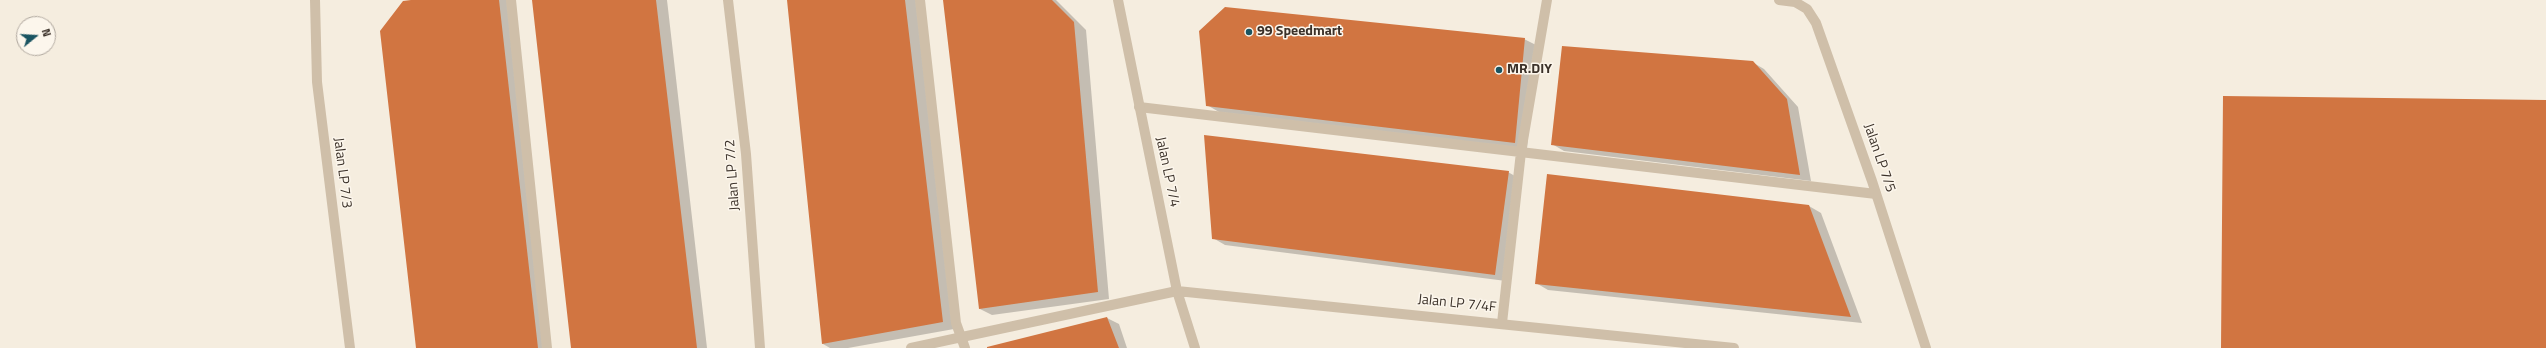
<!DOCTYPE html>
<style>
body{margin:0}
#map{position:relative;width:2546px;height:348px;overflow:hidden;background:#f5eddf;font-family:"Titillium Web",sans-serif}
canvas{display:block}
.north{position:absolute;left:16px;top:16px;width:40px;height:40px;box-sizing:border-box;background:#fcf6ec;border:1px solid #afa79e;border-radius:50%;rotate:72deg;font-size:11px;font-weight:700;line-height:16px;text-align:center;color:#3b3129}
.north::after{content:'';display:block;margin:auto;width:14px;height:18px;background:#1a5461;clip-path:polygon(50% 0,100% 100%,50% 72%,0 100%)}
</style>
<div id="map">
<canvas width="2546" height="348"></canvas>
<div class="north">N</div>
</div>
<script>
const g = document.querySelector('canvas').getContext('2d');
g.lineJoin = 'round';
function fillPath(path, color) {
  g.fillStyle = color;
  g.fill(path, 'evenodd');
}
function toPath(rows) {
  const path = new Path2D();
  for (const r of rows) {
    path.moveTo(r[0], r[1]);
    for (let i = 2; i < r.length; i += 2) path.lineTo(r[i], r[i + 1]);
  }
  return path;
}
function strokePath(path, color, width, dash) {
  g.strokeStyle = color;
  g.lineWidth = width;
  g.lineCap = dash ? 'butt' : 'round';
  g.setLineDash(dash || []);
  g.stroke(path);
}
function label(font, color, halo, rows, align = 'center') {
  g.font = font + ' "Titillium Web",sans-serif';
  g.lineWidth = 3;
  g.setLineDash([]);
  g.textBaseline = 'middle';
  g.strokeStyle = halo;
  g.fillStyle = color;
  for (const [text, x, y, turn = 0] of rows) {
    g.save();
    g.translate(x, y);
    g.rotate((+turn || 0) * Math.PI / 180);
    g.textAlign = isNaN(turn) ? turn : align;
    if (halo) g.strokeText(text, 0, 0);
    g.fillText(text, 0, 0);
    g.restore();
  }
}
const shadow = toPath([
 [417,0,510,0,549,348,417,348],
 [533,0,667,0,707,348,572,348],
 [788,0,916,0,954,329,848,348,830,348,823,344],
 [944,0,1056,0,1086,30,1109,299,992,315,980,309],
 [1524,39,1536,45,1527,149,1219,112,1207,105],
 [1752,62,1764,69,1798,107,1811,181,1564,151,1552,144],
 [1508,172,1520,179,1506,281,1225,245,1213,238],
 [1809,206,1821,213,1862,323,1548,290,1536,283],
 [1107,318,1119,324,1127,348,989,348]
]);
const building = toPath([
 [411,0,499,0,538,348,416,348,380,31,403,1],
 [532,0,656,0,697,348,571,348],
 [787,0,905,0,943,322,822,344],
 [943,0,1052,0,1074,22,1098,292,979,309],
 [1225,7,1525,38,1515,143,1206,106,1199,31],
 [1562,46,1753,61,1787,99,1800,175,1551,145],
 [2223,96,2546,100,2546,348,2221,348],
 [1204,135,1509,171,1495,275,1212,239],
 [1547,174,1809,205,1851,317,1535,284],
 [1107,317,1119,348,987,348,987,347]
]);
const service = toPath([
 [511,0,547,348],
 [920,0,956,323,965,348],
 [1139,107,1876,194],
 [1502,323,1521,152,1547,0],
 [911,348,1177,291]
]);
const minor = toPath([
 [315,0,317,82,350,348],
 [728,0,746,154,760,348],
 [1118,0,1177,291,1195,348],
 [1779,0,1795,2,1807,9,1816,23,1872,181,1926,348],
 [1177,291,1734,348]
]);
const markers = [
 [1249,32,4,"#1a5461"],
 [1499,70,4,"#1a5461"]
];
const poiNames = [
 ["99 Speedmart",1257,32],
 ["MR.DIY",1507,70]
];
const streetNames = [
 ["Jalan LP 7/5",1879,158,71],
 ["Jalan LP 7/4",1167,172,78],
 ["Jalan LP 7/3",342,173,83],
 ["Jalan LP 7/2",733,175,-94],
 ["Jalan LP 7/4F",1457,304,6]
];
fillPath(shadow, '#0003');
fillPath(building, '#d17541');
strokePath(service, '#cfbfa9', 10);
strokePath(minor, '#cfbfa9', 10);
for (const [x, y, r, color] of markers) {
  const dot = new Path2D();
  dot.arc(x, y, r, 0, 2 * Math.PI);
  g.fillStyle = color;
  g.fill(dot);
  strokePath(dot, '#fcf6ec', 1.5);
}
label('bold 14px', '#3b3129', '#fcf6ec', poiNames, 'left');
label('14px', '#3b3129', '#fcf6ec', streetNames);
</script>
